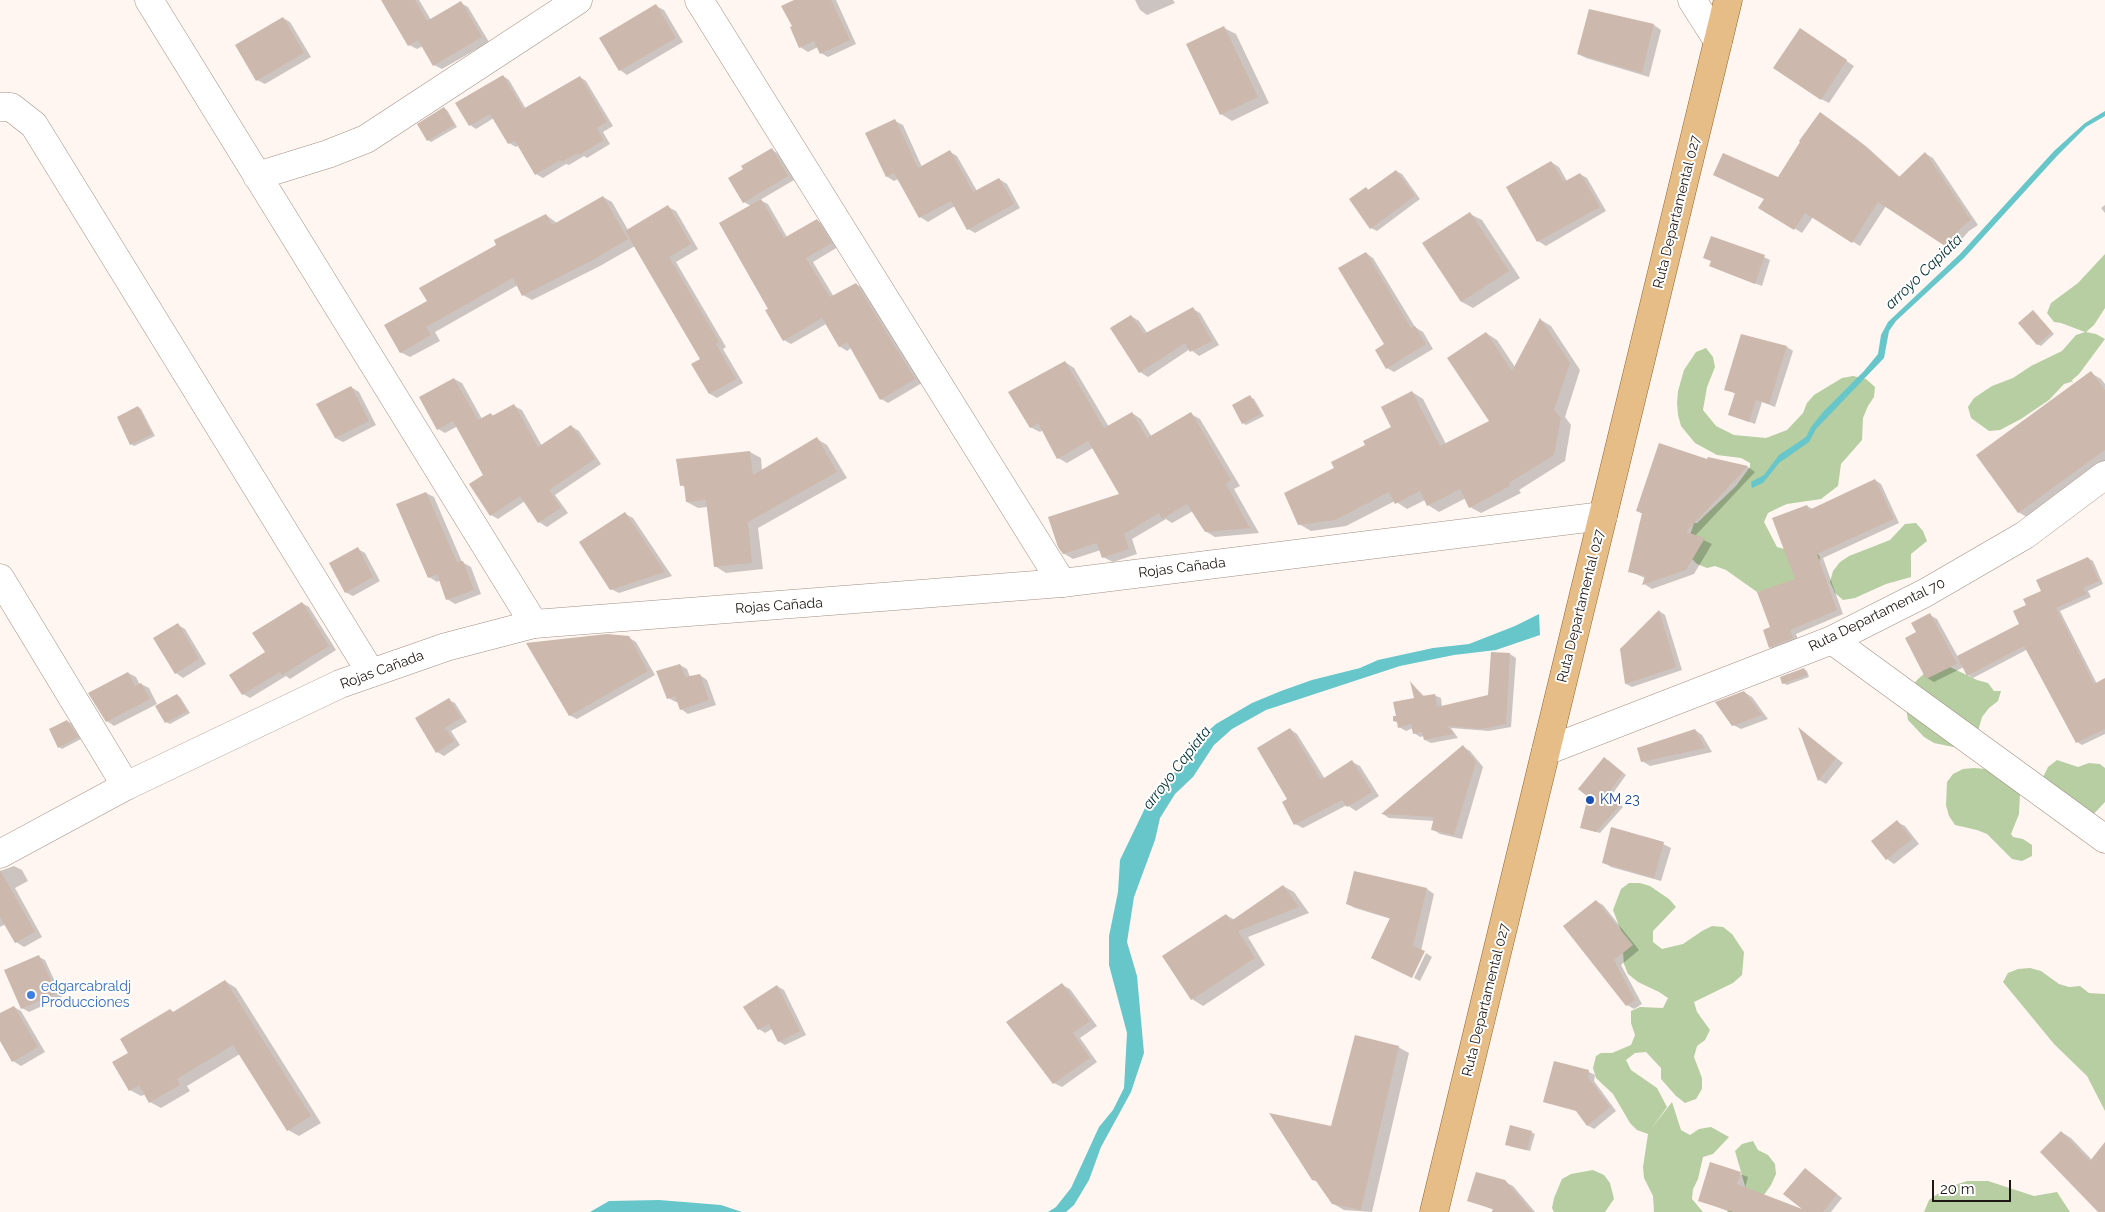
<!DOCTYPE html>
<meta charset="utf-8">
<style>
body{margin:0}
#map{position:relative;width:2105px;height:1212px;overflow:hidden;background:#fff6f1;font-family:Raleway,sans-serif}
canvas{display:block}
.scale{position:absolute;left:1932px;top:1180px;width:79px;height:22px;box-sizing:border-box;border:2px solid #1f1713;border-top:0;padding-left:6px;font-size:15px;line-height:18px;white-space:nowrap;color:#1f1713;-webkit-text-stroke:4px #fff;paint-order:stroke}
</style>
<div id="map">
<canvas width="2105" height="1212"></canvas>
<div class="scale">20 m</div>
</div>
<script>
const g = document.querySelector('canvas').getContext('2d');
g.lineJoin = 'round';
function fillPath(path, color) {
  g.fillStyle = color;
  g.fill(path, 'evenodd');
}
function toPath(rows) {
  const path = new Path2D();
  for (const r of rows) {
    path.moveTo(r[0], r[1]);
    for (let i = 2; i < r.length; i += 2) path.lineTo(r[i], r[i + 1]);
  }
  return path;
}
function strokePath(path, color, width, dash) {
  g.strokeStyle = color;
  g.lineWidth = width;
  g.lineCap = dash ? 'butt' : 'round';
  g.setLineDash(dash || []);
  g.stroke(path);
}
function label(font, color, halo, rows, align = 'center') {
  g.font = font + ' Raleway,sans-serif';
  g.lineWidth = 4;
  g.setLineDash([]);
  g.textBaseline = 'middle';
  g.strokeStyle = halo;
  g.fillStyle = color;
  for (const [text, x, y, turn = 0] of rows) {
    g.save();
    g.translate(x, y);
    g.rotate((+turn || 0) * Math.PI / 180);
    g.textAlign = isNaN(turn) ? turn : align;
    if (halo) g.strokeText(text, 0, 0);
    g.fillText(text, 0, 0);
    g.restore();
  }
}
const green = toPath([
 [2105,254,2105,308,2094,325,2086,332,2096,334,2105,339,2079,374,2071,381,2074,381,2064,384,2049,400,2021,419,2000,430,1989,431,1971,418,1968,407,1974,398,1992,386,2013,378,2031,366,2062,351,2076,335,2085,332,2061,323,2054,322,2047,313,2051,303,2078,283],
 [1706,348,1713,357,1715,367,1707,387,1703,410,1716,426,1734,435,1766,438,1787,430,1803,413,1807,403,1814,395,1842,378,1853,376,1866,379,1875,387,1874,397,1868,406,1863,418,1862,440,1841,464,1838,486,1821,499,1787,504,1778,508,1768,513,1764,522,1777,547,1792,551,1814,549,1820,557,1818,567,1789,584,1757,592,1726,570,1715,566,1707,568,1697,564,1689,556,1687,544,1694,523,1697,523,1736,486,1750,467,1750,463,1741,458,1717,455,1695,443,1681,426,1678,415,1677,403,1678,391,1684,370,1696,352],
 [1916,523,1923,531,1927,541,1911,554,1911,577,1886,584,1855,598,1843,600,1835,593,1830,582,1833,571,1840,562,1849,556,1890,540,1905,524],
 [1948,666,1977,680,1988,683,1994,691,2001,691,1998,701,1989,708,1982,717,1976,738,1958,748,1934,743,1924,737,1908,720,1906,708,1911,687,1918,679,1926,672],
 [2057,760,2078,767,2089,763,2100,764,2105,768,2105,802,2089,819,2055,821,2043,789,2043,777,2048,767],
 [1974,768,1997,770,2020,793,2019,814,2011,834,2013,837,2023,839,2032,845,2032,856,2022,861,2012,859,1987,834,1977,830,1955,825,1949,816,1946,805,1947,782,1953,774,1963,769],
 [1629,883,1640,883,1650,886,1669,899,1676,907,1653,931,1653,942,1662,949,1683,944,1702,931,1712,926,1723,927,1732,934,1744,952,1742,975,1733,983,1694,1002,1697,1012,1710,1030,1705,1040,1697,1046,1694,1057,1702,1078,1702,1089,1696,1099,1685,1103,1676,1096,1661,1079,1661,1068,1646,1052,1635,1053,1626,1060,1631,1070,1657,1088,1667,1107,1651,1129,1672,1102,1681,1130,1690,1135,1699,1129,1711,1127,1729,1137,1713,1154,1703,1157,1698,1179,1693,1189,1692,1199,1703,1212,1654,1212,1653,1196,1644,1178,1643,1167,1648,1134,1637,1130,1630,1123,1613,1094,1596,1078,1593,1068,1596,1056,1601,1053,1612,1053,1631,1045,1635,1035,1631,1023,1631,1011,1640,1007,1663,1008,1668,998,1659,992,1638,982,1628,974,1624,964,1621,931,1613,910,1621,889],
 [2030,968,2041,971,2059,984,2069,987,2080,986,2089,993,2105,994,2105,1111,2087,1076,2054,1044,2003,982,2008,973,2018,969],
 [1753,1141,1758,1150,1768,1155,1775,1164,1776,1174,1771,1185,1752,1212,1727,1212,1744,1196,1745,1186,1735,1151,1742,1144],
 [1593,1170,1604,1175,1610,1183,1614,1199,1605,1212,1554,1212,1552,1208,1554,1198,1562,1179,1571,1174],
 [1967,1181,1988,1181,2034,1196,2057,1192,2070,1212,1924,1212,1929,1200,1946,1188]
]);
const water = toPath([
 [2105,111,2105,116,2086,127,2057,156,1964,258,1896,321,1889,331,1884,358,1816,429,1809,442,1779,463,1763,483,1752,488,1751,482,1764,475,1779,455,1806,437,1811,427,1824,411,1864,371,1878,354,1881,335,1888,322,1960,254,2054,151,2085,123],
 [1539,614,1540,635,1496,650,1454,655,1400,666,1266,710,1232,729,1214,745,1193,777,1175,794,1160,818,1155,840,1134,897,1127,942,1137,976,1144,1053,1131,1092,1101,1147,1089,1180,1074,1205,1066,1212,1048,1212,1056,1207,1071,1188,1099,1127,1113,1110,1124,1088,1127,1033,1109,965,1109,936,1118,892,1120,860,1146,806,1163,784,1187,760,1198,740,1216,724,1252,703,1281,691,1312,680,1360,668,1378,660,1433,648,1469,644,1515,626],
 [659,1200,721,1205,742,1212,590,1212,609,1201]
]);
const shadow = toPath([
 [382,0,419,0,431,20,461,3,468,7,489,42,442,69,434,65,423,46,417,49,409,45],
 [797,0,836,0,856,44,828,57,821,53,818,47,808,52,800,47,793,27],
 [1135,0,1173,0,1175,3,1147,15,1140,10],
 [656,6,664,10,683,42,627,75,620,70],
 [1590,10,1654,25,1661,30,1649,77,1586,58,1578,54],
 [283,18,290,22,311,57,265,84,257,80],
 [1224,28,1236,34,1269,103,1232,121,1221,114],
 [1808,35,1854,66,1829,103,1821,99],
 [503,76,509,80,526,109,580,77,586,81,613,126,603,132,610,144,587,158,584,156,569,165,566,164,543,178,536,174,519,145,516,147,509,143,494,118,476,129,470,125],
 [444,108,447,110,457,127,431,142,428,140],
 [1828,118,1867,147,1900,177,1926,154,1933,158,1978,225,1969,231,1953,249,1886,206,1860,246,1813,217,1802,233,1760,207,1778,179],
 [895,121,903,125,922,167,950,152,957,156,977,191,999,179,1007,184,1020,208,975,233,968,229,955,206,928,222,920,217,898,179,894,181,886,176],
 [772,150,779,154,794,180,760,200,768,204,787,237,817,220,824,225,838,247,813,262,834,297,856,284,863,288,922,383,888,403,881,399,851,348,847,351,839,346,826,324,791,344,784,340,770,309,751,206,744,202],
 [1551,162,1559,167,1567,181,1580,174,1587,178,1606,211,1546,246,1538,241,1507,188],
 [1396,171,1402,174,1420,199,1377,231,1371,228,1366,188,1369,190],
 [603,197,612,202,628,230,668,207,676,211,698,249,676,262,726,347,723,349,743,383,717,398,710,394,701,360,635,246,600,266,532,300,523,295,518,285,435,332,440,341,410,357,400,352,428,301,498,245,546,215,557,223],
 [2105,205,2105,213,2101,208],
 [1470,214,1482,220,1520,278,1473,308,1462,302],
 [1366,253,1373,258,1415,327,1423,332,1433,349,1394,372,1387,368,1386,345],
 [1764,257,1770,260,1762,286,1717,269],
 [1193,309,1200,313,1219,345,1199,356,1190,349,1148,377,1140,372,1131,316,1139,321,1148,334],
 [2033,311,2054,334,2041,346,2037,344],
 [1541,320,1551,326,1580,370,1565,417,1571,425,1565,461,1519,490,1521,493,1481,513,1470,507,1466,498,1439,512,1428,505,1425,500,1407,509,1395,501,1346,526,1311,531,1299,524,1336,468,1392,427,1412,392,1423,399,1446,444,1491,421,1486,333,1497,340,1515,367],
 [1787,347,1793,351,1775,407,1762,402,1755,424,1729,414,1736,394,1726,389],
 [1065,362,1074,368,1109,427,1132,413,1141,419,1152,437,1191,414,1200,419,1240,486,1234,489,1259,533,1215,537,1205,531,1193,511,1172,523,1166,519,1132,539,1137,554,1113,562,1103,557,1101,550,1073,559,1063,553,1120,494,1093,448,1067,463,1058,458,1043,430,1040,432,1030,427],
 [2091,373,2101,379,2105,384,2105,463,2029,518,2018,512],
 [454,379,462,383,482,419,491,414,494,416,514,406,522,410,542,446,571,426,579,431,601,464,555,495,568,513,547,527,539,522,525,501,498,519,491,515,485,475,458,426,445,433,438,429],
 [351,387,359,392,376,425,343,442,335,438],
 [1250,397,1254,399,1264,416,1246,425,1243,423],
 [138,407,141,409,155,436,134,446,131,444],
 [817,439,827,445,847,478,758,528,763,569,726,573,715,566,708,507,698,508,687,502,686,488,681,485,750,452,761,458,762,471],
 [1709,458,1748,467,1755,472,1695,536,1712,544,1694,574,1652,589,1644,584,1645,578,1629,571,1643,514,1637,511],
 [1875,480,1881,484,1899,523,1823,558,1843,614,1796,634,1799,642,1777,651,1770,647,1772,628,1796,580,1807,506,1813,509],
 [426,493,434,497,462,562,471,567,481,594,455,604,447,599,440,580,437,582,429,577],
 [625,514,633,518,672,576,619,593,611,589],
 [358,549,365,553,380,581,353,596,345,592],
 [2088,558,2093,561,2103,584,2088,591,2091,597,2060,611,2097,684,2105,680,2105,734,2082,745,2077,742,2028,649,1973,678,1968,675,1964,667,1934,682,1927,678,1917,633,1930,615,1937,619,1958,657,2021,624,2028,606,2042,591],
 [302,603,309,607,336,650,290,679,286,676,250,698,243,694,231,675,266,653],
 [1659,611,1665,615,1682,670,1632,687,1626,684],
 [178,625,185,629,206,664,183,678,176,673],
 [628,637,636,642,655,675,577,719,569,715],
 [1510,654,1516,658,1511,727,1489,731,1451,728,1458,738,1431,743,1425,740,1424,736,1420,737,1414,733,1413,728,1406,731,1399,727,1397,717,1416,699,1412,684,1425,697,1434,695,1441,698,1442,707,1489,696],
 [680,665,687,669,690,677,700,675,707,680,716,705,688,714,681,709,678,702,676,702,668,698],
 [1804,669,1807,671,1809,677,1787,685,1783,683],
 [128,673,136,677,140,685,141,684,149,688,157,704,114,726,107,721],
 [1744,692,1752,697,1768,719,1741,729,1733,725],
 [177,695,180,697,190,713,170,724,166,722,157,707],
 [449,700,455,703,467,722,451,731,460,745,444,756,437,752],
 [67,721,71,723,81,739,62,749,59,747],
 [1290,729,1297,734,1325,779,1352,762,1360,766,1379,796,1356,811,1347,805,1303,828,1295,824,1289,799],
 [1695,730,1702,735,1712,752,1650,766,1642,761],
 [1800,730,1843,763,1826,784,1819,780],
 [1463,747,1470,751,1483,767,1462,839,1440,834,1432,829,1434,821,1389,818,1383,814],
 [1608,760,1626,775,1611,796,1623,807,1600,833,1582,828],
 [1897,822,1905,826,1919,844,1894,864,1887,859],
 [1663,844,1671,848,1661,881,1611,867,1603,862],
 [14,866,22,870,28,881,15,888,42,937,24,947,16,942,6,924,0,927,0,871],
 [1283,886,1294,892,1309,913,1248,937,1265,965,1203,1006,1192,999,1226,915,1235,920],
 [1427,889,1434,894,1421,951,1411,977,1391,919,1355,908,1347,904],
 [1596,901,1603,905,1639,950,1621,965,1642,1004,1634,1009,1627,1005],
 [1426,953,1432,957,1420,981,1414,978],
 [39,957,45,960,62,997,29,1012,22,1008],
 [225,981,236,988,321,1123,299,1136,288,1130,240,1054,187,1086,190,1091,161,1108,150,1102,146,1094,141,1096,130,1090,130,1053,170,1010,175,1013],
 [1062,985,1070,989,1097,1026,1080,1038,1097,1062,1062,1087,1054,1083],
 [777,986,784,990,806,1035,785,1045,778,1041,772,1029,765,1033,759,1029],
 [14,1007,21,1011,45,1052,21,1066,13,1061,0,1038,0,1015],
 [1398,1047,1409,1053,1372,1212,1344,1210,1332,1203,1332,1127],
 [1555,1063,1589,1072,1595,1075,1594,1081,1616,1111,1594,1129,1587,1125,1583,1112,1550,1103,1550,1104,1545,1102],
 [1531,1132,1535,1134,1530,1151,1509,1146],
 [2061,1132,2071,1138,2092,1160,2105,1144,2105,1212,2099,1212],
 [1711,1163,1748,1177,1745,1188,1791,1212,1730,1212,1699,1200],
 [1805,1169,1842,1198,1831,1212,1808,1212],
 [1505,1182,1513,1186,1535,1212,1493,1212,1494,1210,1469,1200]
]);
const building = toPath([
 [381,0,415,0,427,21,461,1,482,37,433,66,418,40,408,46],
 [794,0,831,0,850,40,820,54,814,41,799,48,790,27,792,26,781,6],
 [656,4,676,38,619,71,599,38],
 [1589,9,1654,24,1642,73,1577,54],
 [283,17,304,53,256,81,235,45],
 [1224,26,1258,97,1220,115,1186,44],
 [1800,28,1847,60,1821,100,1773,68],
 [503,75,523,109,580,76,607,122,597,128,604,140,579,155,578,153,562,162,560,160,535,175,515,141,508,144,490,114,469,126,455,103],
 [444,107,454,125,427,141,417,124],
 [1820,112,1859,141,1899,177,1925,152,1971,220,1962,227,1945,246,1878,202,1852,243,1805,213,1794,230,1758,208,1764,199,1713,175,1723,153,1778,177,1800,142,1799,141],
 [895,119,918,168,950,150,973,192,999,178,1014,204,967,230,951,201,919,218,894,173,886,177,865,133],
 [772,148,788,176,743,203,728,178,743,169,741,166],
 [1551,161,1564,182,1580,173,1600,207,1537,242,1506,187],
 [1396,170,1415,196,1370,229,1349,199,1366,187,1368,190],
 [603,196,628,239,591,261,522,296,513,278,426,327,431,335,400,353,384,325,427,301,419,288,496,245,494,240,546,214,552,225],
 [761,199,784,238,817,219,832,243,806,258,830,297,856,283,915,379,880,400,847,342,839,347,822,318,783,341,765,310,768,309,719,223],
 [668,205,691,244,669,257,719,342,716,344,736,379,709,394,691,364,700,359,625,231],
 [1470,212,1509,271,1461,302,1422,243],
 [1711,236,1765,255,1755,284,1709,266,1711,261,1703,258],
 [1366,252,1411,328,1415,326,1426,344,1386,369,1375,350,1384,344,1338,268],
 [1193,307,1212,341,1190,352,1185,343,1139,373,1110,328,1131,315,1144,334],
 [2033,310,2052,332,2037,345,2018,323],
 [1540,318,1570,363,1554,410,1561,418,1554,455,1509,483,1510,486,1469,508,1460,489,1427,506,1420,491,1395,504,1389,492,1335,520,1298,525,1284,493,1334,468,1331,462,1365,445,1363,441,1391,427,1381,407,1412,391,1440,446,1489,421,1447,358,1486,332,1512,371],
 [1741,334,1787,346,1769,404,1756,400,1749,422,1728,415,1735,393,1724,390],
 [1065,361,1104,428,1132,412,1147,438,1191,412,1231,480,1226,484,1250,528,1205,532,1187,504,1162,519,1159,513,1124,534,1129,549,1102,558,1097,543,1063,554,1058,547,1048,517,1119,494,1088,441,1057,459,1038,423,1030,428,1008,392],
 [2091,371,2105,390,2105,450,2018,513,1976,455],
 [454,378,478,420,491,413,492,416,514,404,538,447,571,425,595,459,549,490,561,508,538,523,520,496,490,516,469,484,483,475,453,421,437,430,419,397],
 [351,386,369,421,335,438,316,404],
 [1250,395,1261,414,1242,424,1232,405],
 [138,406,152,434,130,445,117,417],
 [817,437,837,472,748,522,752,563,714,567,706,500,686,502,684,485,680,486,676,459,750,451,753,475],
 [1659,443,1707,459,1708,457,1748,466,1686,532,1705,538,1686,570,1642,585,1645,576,1628,572,1642,513,1636,511],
 [1875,479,1894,519,1817,554,1837,610,1790,630,1793,638,1769,648,1763,630,1770,627,1757,592,1795,579,1772,518,1807,505,1809,510],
 [426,492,457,562,463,561,474,590,446,600,437,574,428,578,396,504],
 [625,512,665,572,610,590,579,542],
 [358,547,373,577,345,593,329,563],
 [2088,557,2099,581,2083,588,2087,594,2056,608,2094,684,2105,678,2105,729,2076,743,2024,646,1967,676,1957,656,2019,624,2013,611,2026,605,2023,599,2041,591,2036,580],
 [302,602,329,646,282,675,280,672,242,695,229,675,265,652,252,633],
 [1659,610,1676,667,1625,684,1620,649],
 [1930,613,1957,664,1926,679,1905,638,1916,632,1911,623],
 [178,623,199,659,175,674,153,638],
 [607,634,629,636,648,671,569,716,526,643],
 [1491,652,1510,653,1506,724,1482,729,1447,726,1454,734,1424,740,1422,732,1413,734,1411,724,1398,728,1397,722,1393,721,1393,716,1396,716,1393,702,1414,698,1410,681,1422,696,1435,694,1437,707,1488,695],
 [680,664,685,677,700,674,709,700,680,710,675,696,667,699,656,671],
 [1804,668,1807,675,1782,684,1780,677],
 [128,672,135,686,141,683,150,699,106,722,88,693],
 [1744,691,1762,715,1732,726,1715,702],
 [177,694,187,711,165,723,155,706],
 [449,698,461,718,445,728,454,741,436,753,415,718],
 [67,720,78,737,58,748,49,729],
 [1798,727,1836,758,1818,781],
 [1290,728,1321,780,1352,760,1372,792,1347,807,1342,800,1294,825,1282,802,1287,799,1257,748],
 [1695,729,1705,748,1641,762,1637,748],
 [1463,745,1476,762,1454,835,1431,830,1434,817,1381,814],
 [1604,757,1623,773,1608,794,1620,805,1596,832,1580,828,1588,797,1578,789],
 [1897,820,1912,839,1886,860,1871,841],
 [1611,827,1664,842,1654,878,1602,863],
 [0,870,35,932,15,943,0,917],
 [1354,871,1427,888,1413,946,1425,951,1412,978,1371,958,1390,918,1346,904],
 [1283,885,1299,907,1238,931,1255,958,1191,1000,1162,956,1226,914,1231,921],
 [1596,900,1633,945,1614,960,1635,1000,1626,1006,1563,926],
 [39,955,57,993,21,1009,4,970],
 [225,980,311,1116,287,1131,233,1045,177,1079,180,1085,149,1103,139,1085,129,1091,112,1062,128,1053,120,1039,170,1009,173,1012],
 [1062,983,1090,1021,1073,1033,1090,1058,1053,1084,1006,1022],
 [777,985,800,1031,778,1042,769,1024,758,1030,743,1007],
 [14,1006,38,1047,12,1062,0,1041,0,1013],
 [1355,1035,1399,1046,1361,1210,1332,1204,1316,1181,1312,1180,1269,1113,1331,1126],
 [1554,1061,1589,1070,1588,1077,1610,1107,1587,1126,1576,1111,1543,1102],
 [1510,1125,1532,1131,1527,1150,1505,1145],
 [2061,1131,2090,1161,2105,1142,2105,1212,2098,1212,2040,1152],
 [1710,1162,1741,1172,1737,1184,1802,1209,1783,1194,1805,1168,1837,1194,1823,1212,1733,1212,1698,1201],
 [1476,1172,1505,1180,1532,1212,1492,1212,1493,1209,1467,1201]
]);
const minor = toPath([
 [149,0,534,624],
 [699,0,1062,583],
 [1692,0,1718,41],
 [0,107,11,107,34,125,371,673],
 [257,176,328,154,366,139,578,0],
 [0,578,126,786],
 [1832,640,2105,839]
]);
const secondary = toPath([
 [1546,751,1832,640,1925,593,2025,535,2105,475],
 [0,854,126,786,340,684,446,647,534,624,1062,583,1603,516]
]);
const primary = toPath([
 [1434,1212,1728,0]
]);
const markers = [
 [1590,800,5,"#1a4fb4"],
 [31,995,5,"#3f7fe0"]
];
const streetNames = [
 ["Ruta Departamental 027",1677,212,-76],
 ["Rojas Cañada",1182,568,-7],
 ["Rojas Cañada",779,606,-4],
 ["Ruta Departamental 027",1581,606,-76],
 ["Ruta Departamental 70",1877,615,-26],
 ["Rojas Cañada",382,670,-20],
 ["Ruta Departamental 027",1486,1000,-76]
];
const transitNames = [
 ["KM 23",1600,800]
];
const shopNames = [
 ["edgarcabraldj",41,987],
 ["Producciones",41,1003]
];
const waterNames = [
 ["arroyo Capiata",1924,272,-44],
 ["arroyo Capiata",1177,768,-52]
];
fillPath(green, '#b6cea1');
fillPath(water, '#67c6c9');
fillPath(shadow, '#0003');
fillPath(building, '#ccb8ac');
strokePath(minor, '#a38f84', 29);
strokePath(secondary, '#a38f84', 29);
strokePath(primary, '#95662a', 29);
strokePath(minor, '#fff', 28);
strokePath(secondary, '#fff', 28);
strokePath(primary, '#e6bc87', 28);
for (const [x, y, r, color] of markers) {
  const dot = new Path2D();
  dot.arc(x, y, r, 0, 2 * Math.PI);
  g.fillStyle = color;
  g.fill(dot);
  strokePath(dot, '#fff', 2);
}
label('14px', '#1f1713', '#fff', streetNames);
label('14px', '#164399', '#fff', transitNames, 'left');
label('14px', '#366cbe', '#fff', shopNames, 'left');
label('italic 15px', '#013133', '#fff', waterNames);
</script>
